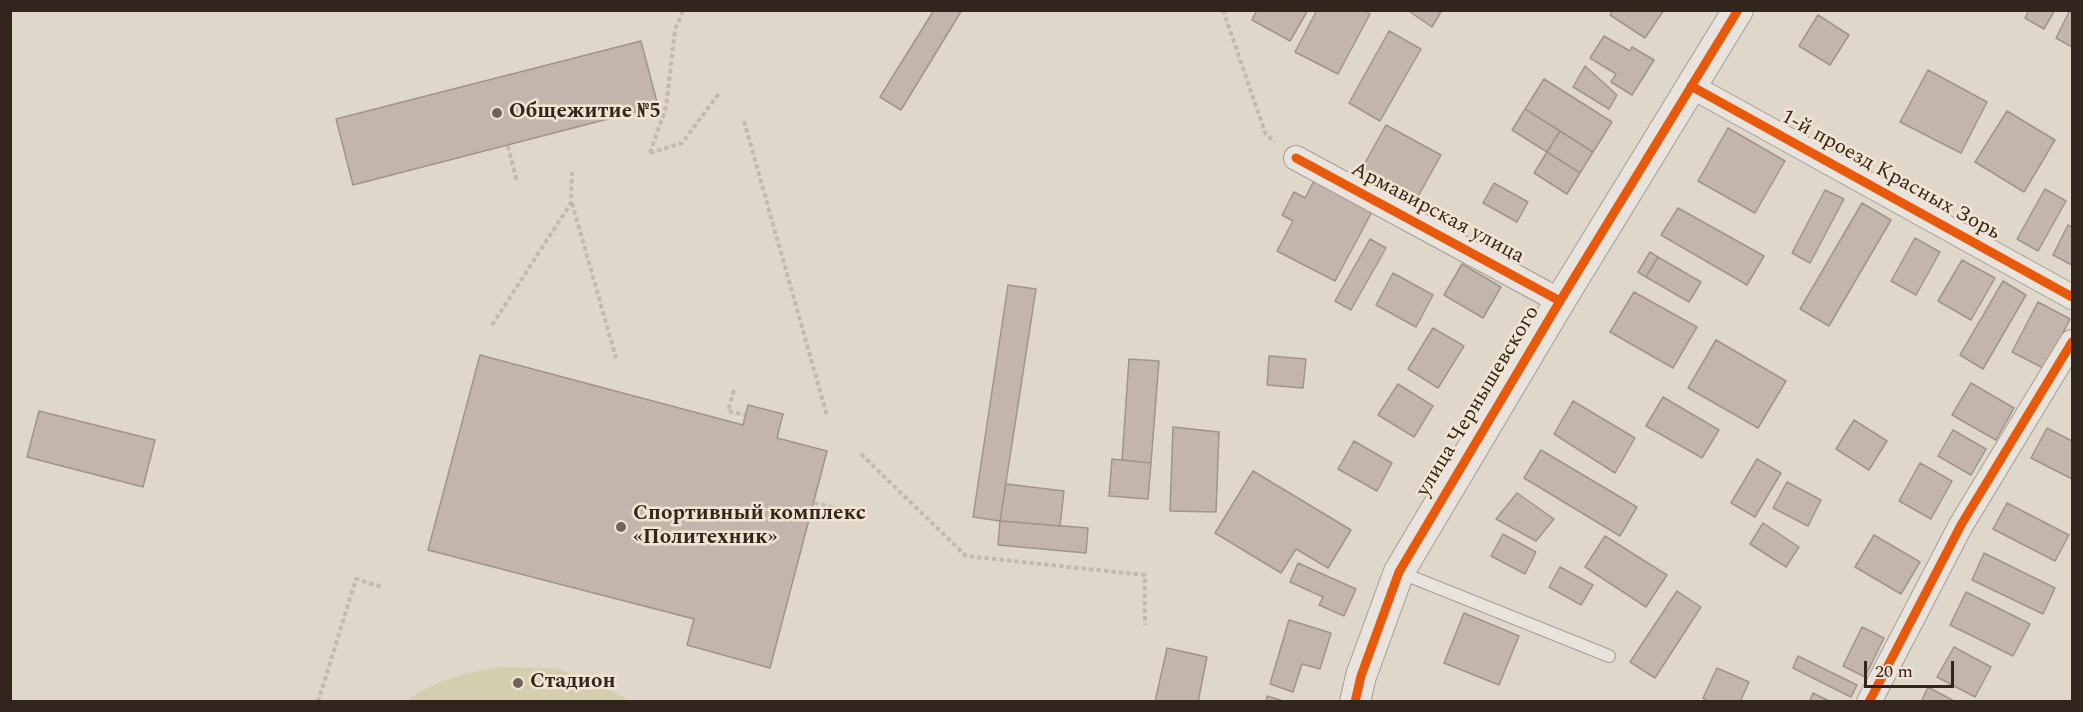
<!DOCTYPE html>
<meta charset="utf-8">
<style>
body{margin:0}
#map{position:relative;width:2083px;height:712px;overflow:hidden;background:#e0d7cb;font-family:Spectral,serif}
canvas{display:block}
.frame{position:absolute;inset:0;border:12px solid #32251e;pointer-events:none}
.scale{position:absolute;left:1864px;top:661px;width:90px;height:27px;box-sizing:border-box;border:3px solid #32251e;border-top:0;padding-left:8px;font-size:18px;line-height:21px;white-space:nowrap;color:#32251e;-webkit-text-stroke:4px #f2e4d1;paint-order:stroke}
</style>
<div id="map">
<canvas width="2083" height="712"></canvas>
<div class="frame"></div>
<div class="scale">20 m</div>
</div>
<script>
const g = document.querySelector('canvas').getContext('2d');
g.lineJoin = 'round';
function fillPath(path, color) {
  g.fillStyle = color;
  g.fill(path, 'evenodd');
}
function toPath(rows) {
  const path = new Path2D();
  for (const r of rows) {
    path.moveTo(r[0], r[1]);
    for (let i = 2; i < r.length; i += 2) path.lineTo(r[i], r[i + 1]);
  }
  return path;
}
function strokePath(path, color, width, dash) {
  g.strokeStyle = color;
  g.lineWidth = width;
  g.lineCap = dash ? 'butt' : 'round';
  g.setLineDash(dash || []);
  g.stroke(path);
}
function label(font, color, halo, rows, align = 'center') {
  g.font = font + ' Spectral,serif';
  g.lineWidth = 5;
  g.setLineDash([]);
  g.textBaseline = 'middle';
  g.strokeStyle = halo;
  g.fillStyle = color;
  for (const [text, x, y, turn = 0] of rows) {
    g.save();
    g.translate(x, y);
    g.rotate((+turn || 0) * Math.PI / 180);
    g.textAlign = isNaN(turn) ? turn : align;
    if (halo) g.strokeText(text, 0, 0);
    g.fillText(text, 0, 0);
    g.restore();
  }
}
const green = toPath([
 [500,667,555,668,602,685,630,701,407,701,417,693,442,681,468,673]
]);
const building = toPath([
 [934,10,962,10,901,110,880,97,934,10],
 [1257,10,1308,10,1290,41,1252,20,1257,10],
 [1317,10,1364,10,1370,14,1338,74,1295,52,1317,10],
 [1407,10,1442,10,1432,27,1407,10],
 [1613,10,1664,10,1645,38,1610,15,1613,10],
 [2029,10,2055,10,2044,29,2025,18,2029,10],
 [2070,10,2072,10,2072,47,2056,38,2070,10],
 [1818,15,1849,35,1830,65,1799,46,1818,15],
 [1389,31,1421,49,1380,121,1349,103,1389,31],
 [1604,36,1630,51,1632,47,1654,60,1632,95,1611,82,1616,74,1590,58,1604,36],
 [641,41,658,106,353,185,336,119,641,41],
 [1585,66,1617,95,1609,109,1573,87,1585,66],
 [1928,70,1987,102,1961,153,1900,122,1928,70],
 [1544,79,1612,122,1593,152,1525,109,1544,79],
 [1525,109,1560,131,1547,152,1512,130,1525,109],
 [2007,111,2055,140,2024,192,1975,162,2007,111],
 [1386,125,1441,155,1416,200,1361,170,1386,125],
 [1728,128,1785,161,1755,213,1698,181,1728,128],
 [1560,131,1593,152,1580,173,1547,152,1560,131],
 [1547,152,1580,173,1567,194,1534,173,1547,152],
 [1316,177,1374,208,1335,281,1277,251,1293,221,1282,215,1294,192,1305,198,1316,177],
 [1494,183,1528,202,1517,222,1483,203,1494,183],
 [2045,189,2066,201,2038,251,2017,239,2045,189],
 [1825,190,1844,199,1810,263,1792,253,1825,190],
 [1862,203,1891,220,1829,326,1800,309,1862,203],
 [1678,208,1764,256,1747,285,1661,235,1678,208],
 [2068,225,2072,227,2072,265,2053,255,2068,225],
 [1915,238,1940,252,1916,295,1891,281,1915,238],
 [1370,239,1386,248,1351,310,1335,301,1370,239],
 [1650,252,1658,257,1646,277,1638,272,1650,252],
 [1658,257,1701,282,1689,302,1646,277,1658,257],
 [1962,260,1995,278,1971,320,1938,301,1962,260],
 [1462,264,1501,287,1483,318,1444,295,1462,264],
 [1393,273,1433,295,1416,327,1376,305,1393,273],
 [2003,281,2026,295,1983,369,1960,355,2003,281],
 [1008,285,1036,289,1000,521,973,517,1008,285],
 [1634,292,1697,327,1673,368,1610,332,1634,292],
 [2038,302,2070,319,2045,369,2012,352,2038,302],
 [1433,328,1464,346,1438,388,1408,369,1433,328],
 [1716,340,1786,381,1758,428,1688,388,1716,340],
 [480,355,743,425,748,405,783,414,777,438,827,451,770,668,687,645,694,619,428,550,480,355],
 [1269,356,1306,359,1303,388,1267,385,1269,356],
 [1129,359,1159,361,1151,463,1122,460,1129,359],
 [1971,383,2014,408,1996,440,1952,415,1971,383],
 [1398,384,1433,406,1414,437,1378,415,1398,384],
 [1663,397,1719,430,1702,458,1646,426,1663,397],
 [1573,401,1635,438,1615,473,1554,434,1573,401],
 [39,411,155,440,143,487,27,457,39,411],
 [1854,420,1887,441,1869,470,1836,449,1854,420],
 [1173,427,1219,432,1216,512,1170,511,1173,427],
 [2047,428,2072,441,2072,479,2031,458,2047,428],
 [1953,430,1986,449,1971,475,1938,456,1953,430],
 [1354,441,1392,463,1377,491,1338,469,1354,441],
 [1541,450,1637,507,1620,536,1524,478,1541,450],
 [1112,459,1151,463,1148,499,1109,496,1112,459],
 [1757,459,1781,473,1755,517,1731,503,1757,459],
 [1920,463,1952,481,1931,519,1899,501,1920,463],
 [1253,471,1351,530,1328,568,1296,549,1281,573,1215,533,1253,471],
 [1787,482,1821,500,1808,526,1773,508,1787,482],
 [1006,484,1064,491,1060,526,1000,521,1006,484],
 [1517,493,1554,519,1536,541,1496,519,1517,493],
 [2007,503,2069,535,2055,561,1993,529,2007,503],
 [1000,521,1088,528,1086,553,998,545,1000,521],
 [1763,523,1799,547,1786,567,1750,544,1763,523],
 [1503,534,1536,552,1525,574,1491,556,1503,534],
 [1874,535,1920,562,1901,594,1855,567,1874,535],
 [1605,536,1667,575,1646,607,1585,567,1605,536],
 [1984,553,2055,588,2043,614,1972,580,1984,553],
 [1298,563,1356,589,1344,616,1319,605,1323,597,1290,582,1298,563],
 [1560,567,1593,585,1581,605,1549,587,1560,567],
 [1677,591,1701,607,1655,678,1630,662,1677,591],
 [1966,592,2030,624,2013,656,1950,625,1966,592],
 [1464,613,1519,636,1499,685,1444,663,1464,613],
 [1289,620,1331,633,1320,669,1302,664,1293,692,1270,684,1289,620],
 [1862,627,1884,638,1865,677,1843,666,1862,627],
 [1954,647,1991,667,1975,697,1937,677,1954,647],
 [1167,648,1207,657,1198,702,1155,702,1167,648],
 [1798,656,1857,685,1851,697,1793,668,1798,656],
 [1717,668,1749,682,1740,702,1710,702,1703,698,1717,668],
 [1928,687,1956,702,1921,702,1928,687],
 [1813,693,1831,702,1809,702,1813,693],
 [1267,696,1287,702,1266,702,1267,696]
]);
const path = toPath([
 [1223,10,1266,135,1275,142],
 [744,121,827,416],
 [508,146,517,182],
 [650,153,666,107,675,30,683,10],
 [650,153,682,143,720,92],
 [572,203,616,358],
 [492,325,571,203,572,172],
 [734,390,728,411,745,415],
 [861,454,966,556,1145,575,1145,625],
 [814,503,847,511],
 [318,702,356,579,382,587]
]);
const service = toPath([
 [1399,572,1609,656]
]);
const minor = toPath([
 [1691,86,2072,297],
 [1296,158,1560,301],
 [1869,702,1961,525,2072,342]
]);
const tertiary = toPath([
 [1355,702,1361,676,1399,572,1560,301,1738,10]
]);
const cycleway = toPath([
 [1691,86,2072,297],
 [1296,158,1560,301],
 [1355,702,1361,676,1399,572,1560,301,1738,10],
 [1869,702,1961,525,2072,342]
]);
const markers = [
 [497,113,6,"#6f635b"],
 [621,527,6,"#6f635b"],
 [518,683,6,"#6f635b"]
];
const poiNames = [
 ["Общежитие №5",509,113],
 ["Спортивный комплекс",633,515],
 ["«Политехник»",633,539],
 ["Стадион",530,683]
];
const streetNames = [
 ["1-й проезд Красных Зорь",1890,176,29],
 ["Армавирская улица",1437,214,28],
 ["улица Чернышевского",1479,402,-59]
];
fillPath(green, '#d2ceae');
fillPath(building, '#c3b5ac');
strokePath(building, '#a0938b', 1.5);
strokePath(service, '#a59d94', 14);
strokePath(minor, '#a59d94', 26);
strokePath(tertiary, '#a59d94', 32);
strokePath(path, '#c1bab3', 4, [4.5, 3]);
strokePath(service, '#e8e3dc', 12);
strokePath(minor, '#e8e3dc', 24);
strokePath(tertiary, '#e8e3dc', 30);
strokePath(cycleway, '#e8590c', 9);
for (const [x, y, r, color] of markers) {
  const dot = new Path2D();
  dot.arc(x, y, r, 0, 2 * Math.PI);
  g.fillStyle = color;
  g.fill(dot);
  strokePath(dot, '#f2e4d1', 2);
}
label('bold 21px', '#32251e', '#f2e4d1', poiNames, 'left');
label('21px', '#32251e', '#f2e4d1', streetNames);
</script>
